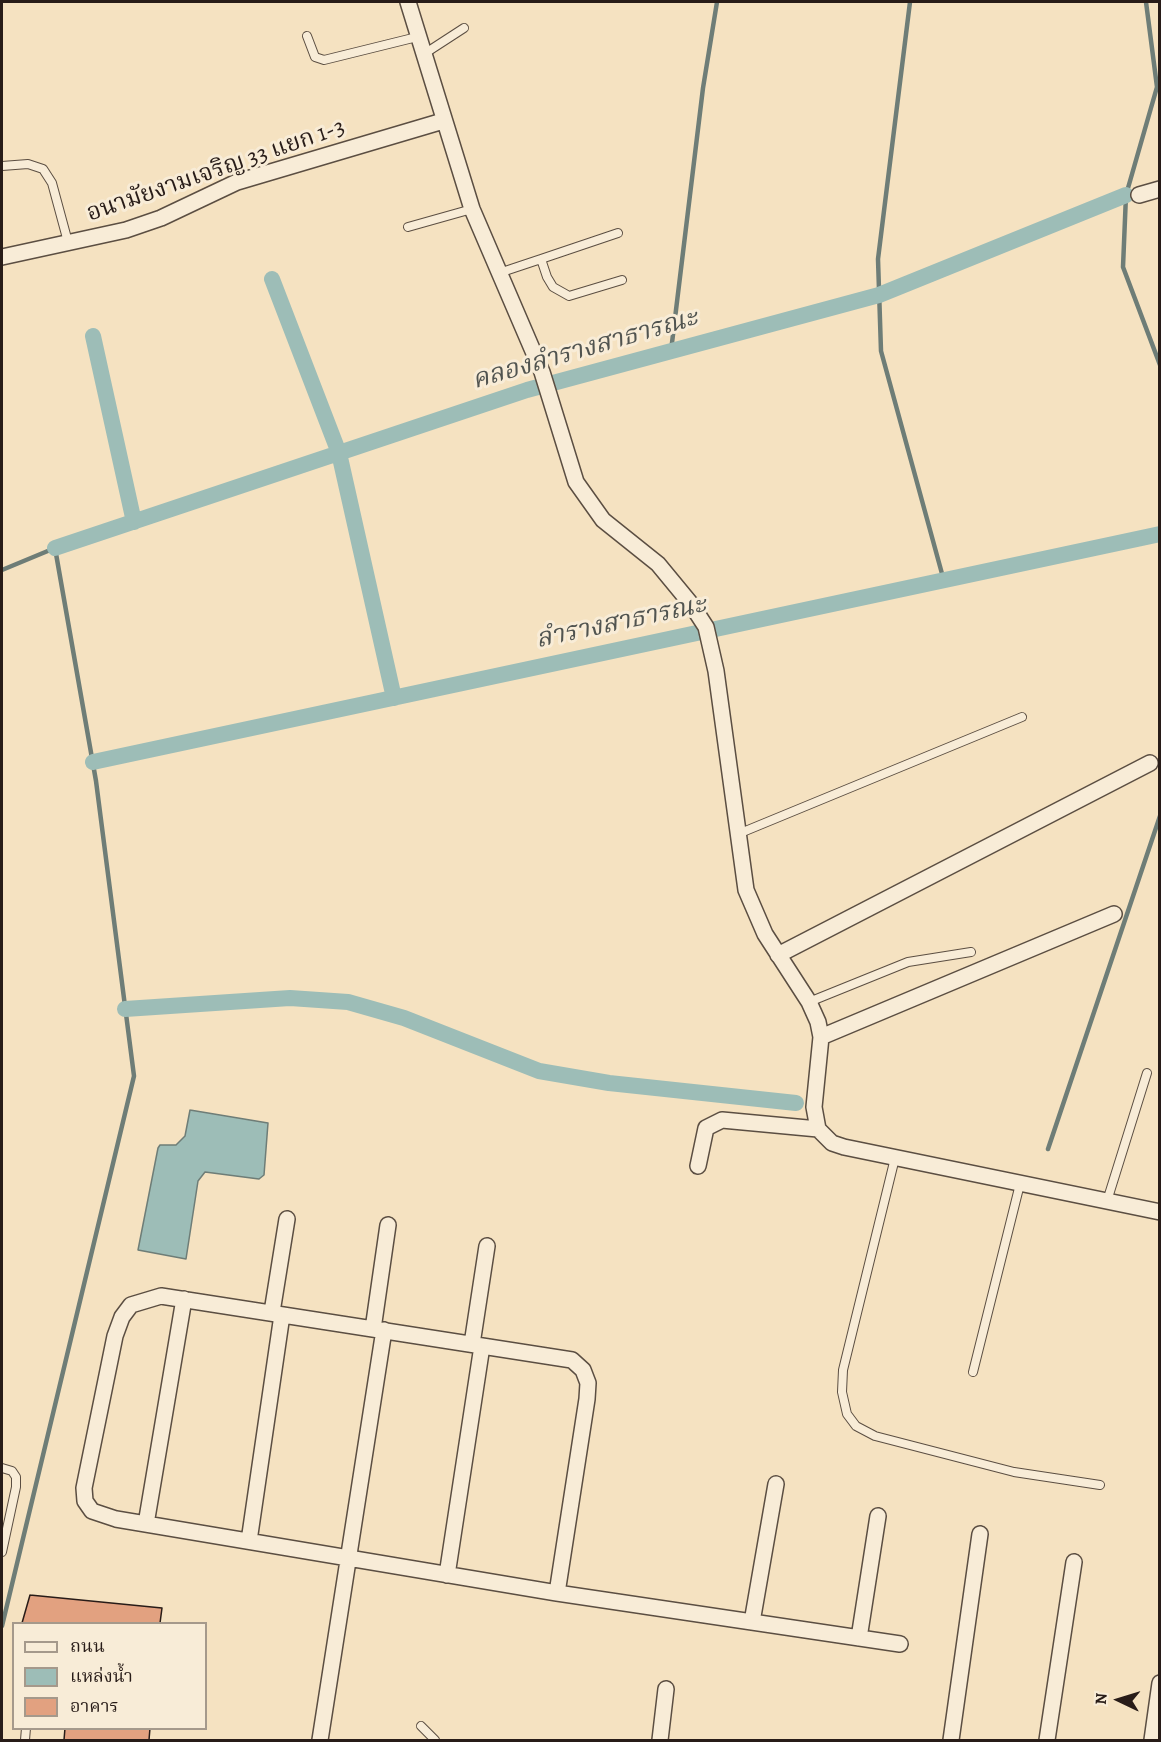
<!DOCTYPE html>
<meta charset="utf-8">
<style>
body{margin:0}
#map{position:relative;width:1161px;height:1742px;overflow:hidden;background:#f5e2c1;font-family:Alegreya,"Noto Serif Thai",serif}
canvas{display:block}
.frame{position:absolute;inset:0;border:3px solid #281c18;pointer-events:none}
.legend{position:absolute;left:12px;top:1622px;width:195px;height:108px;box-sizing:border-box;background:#f8ecd7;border:2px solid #a5998b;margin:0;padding:8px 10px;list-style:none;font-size:18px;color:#281c18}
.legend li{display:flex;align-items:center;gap:12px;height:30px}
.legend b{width:30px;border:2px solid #a5998b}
.north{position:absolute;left:1089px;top:1670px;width:60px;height:60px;-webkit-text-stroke:4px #f8ecd7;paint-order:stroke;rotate:274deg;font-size:16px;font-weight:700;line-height:24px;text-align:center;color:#281c18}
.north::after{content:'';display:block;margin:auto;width:21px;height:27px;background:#281c18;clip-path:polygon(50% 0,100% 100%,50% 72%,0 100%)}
</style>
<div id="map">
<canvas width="1161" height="1742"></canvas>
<div class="frame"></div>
<ul class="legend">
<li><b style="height:8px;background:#f8ecd7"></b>ถนน</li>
<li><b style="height:16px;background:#9dbdb7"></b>แหล่งน้ำ</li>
<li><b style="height:16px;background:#e2a180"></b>อาคาร</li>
</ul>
<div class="north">N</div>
</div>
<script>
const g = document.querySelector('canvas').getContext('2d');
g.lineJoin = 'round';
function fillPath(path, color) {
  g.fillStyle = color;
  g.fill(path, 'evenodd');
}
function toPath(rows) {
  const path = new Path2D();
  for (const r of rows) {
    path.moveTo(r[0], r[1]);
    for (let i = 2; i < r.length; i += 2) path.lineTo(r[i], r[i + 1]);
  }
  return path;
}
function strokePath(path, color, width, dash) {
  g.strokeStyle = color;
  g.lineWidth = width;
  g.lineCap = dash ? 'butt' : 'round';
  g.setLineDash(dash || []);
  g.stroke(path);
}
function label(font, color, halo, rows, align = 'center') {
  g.font = font + ' Alegreya,"Noto Serif Thai",serif';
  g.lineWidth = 6;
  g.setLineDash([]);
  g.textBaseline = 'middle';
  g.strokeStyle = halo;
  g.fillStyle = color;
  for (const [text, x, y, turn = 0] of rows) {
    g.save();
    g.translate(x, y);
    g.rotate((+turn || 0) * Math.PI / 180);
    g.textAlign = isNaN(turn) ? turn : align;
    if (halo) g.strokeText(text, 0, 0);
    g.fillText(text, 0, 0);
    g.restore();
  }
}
const water = toPath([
 [190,1110,268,1123,264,1175,259,1179,205,1172,198,1181,186,1259,138,1250,158,1148,160,1145,176,1145,185,1136,190,1110]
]);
const stream = toPath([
 [910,2,878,259,881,351,944,581],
 [1146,2,1157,87,1126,195,1123,267,1160,365],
 [671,351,703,88,717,2],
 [2,570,55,548,96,781,134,1076,2,1626],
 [1048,1149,1160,816]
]);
const canal = toPath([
 [272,279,339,453,394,698],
 [93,336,134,522],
 [55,548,527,390,879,295,1126,195],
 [93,762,1160,534],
 [125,1009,290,998,348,1002,404,1018,539,1071,609,1083,796,1103]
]);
const building = toPath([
 [30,1595,162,1608,160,1623,22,1623,30,1595],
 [65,1728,150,1728,149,1740,64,1740,65,1728]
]);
const service = toPath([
 [307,36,315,57,324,60,417,37],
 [424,54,464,28],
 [2,166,28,164,43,169,52,183,68,242],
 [408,227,472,209],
 [541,259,618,233],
 [499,273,541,259,547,277,553,287,569,296,622,280],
 [738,834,1022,717],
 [809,1002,908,962,971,952],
 [895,1158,843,1370,842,1392,847,1414,856,1426,875,1436,1014,1472,1100,1485],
 [1107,1201,1147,1073],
 [973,1372,1020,1184],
 [2,1468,12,1471,16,1477,16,1487,2,1552],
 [421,1726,435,1740],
 [25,1740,26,1728]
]);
const minor = toPath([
 [408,2,472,209,542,372,576,482,603,520,658,564,691,604,706,627,716,671,746,890,765,934,809,1002,818,1022,821,1037,814,1107,818,1129,832,1143,844,1147,1160,1212],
 [1139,195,1160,189],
 [2,257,126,230,161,218,237,182,443,121],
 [778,955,1150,763],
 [821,1037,1114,914],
 [698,1166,706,1128,722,1120,818,1129],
 [161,1296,572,1360,583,1370,588,1383,587,1399,557,1593,116,1519,92,1511,85,1501,84,1488,115,1336,122,1317,131,1305,161,1296],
 [272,1312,287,1219],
 [373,1329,388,1225],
 [472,1344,487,1246],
 [146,1524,184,1299],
 [249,1541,282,1315],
 [447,1575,482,1346],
 [557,1593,900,1644],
 [752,1622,776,1484],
 [859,1638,878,1516],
 [320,1740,384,1330],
 [660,1740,666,1689],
 [951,1740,980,1534],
 [1047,1740,1074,1562],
 [1152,1740,1160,1683]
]);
const streetNames = [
 ["อนามัยงามเจริญ 33 แยก 1-3",216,171,-19]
];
const waterNames = [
 ["คลองลำรางสาธารณะ",585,350,-16],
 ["ลำรางสาธารณะ",621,623,-12]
];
fillPath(water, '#9dbdb7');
strokePath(water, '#6e7d77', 1.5);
strokePath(stream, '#6e7d77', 4.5);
strokePath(canal, '#9dbdb7', 16);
fillPath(building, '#e2a180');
strokePath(building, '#281c18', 1.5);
strokePath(service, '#5b4e42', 10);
strokePath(minor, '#5b4e42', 18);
strokePath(service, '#f8ecd7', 8);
strokePath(minor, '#f8ecd7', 15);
label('24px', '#281c18', '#f8ecd7', streetNames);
label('italic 26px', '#515450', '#f8ecd7', waterNames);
</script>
